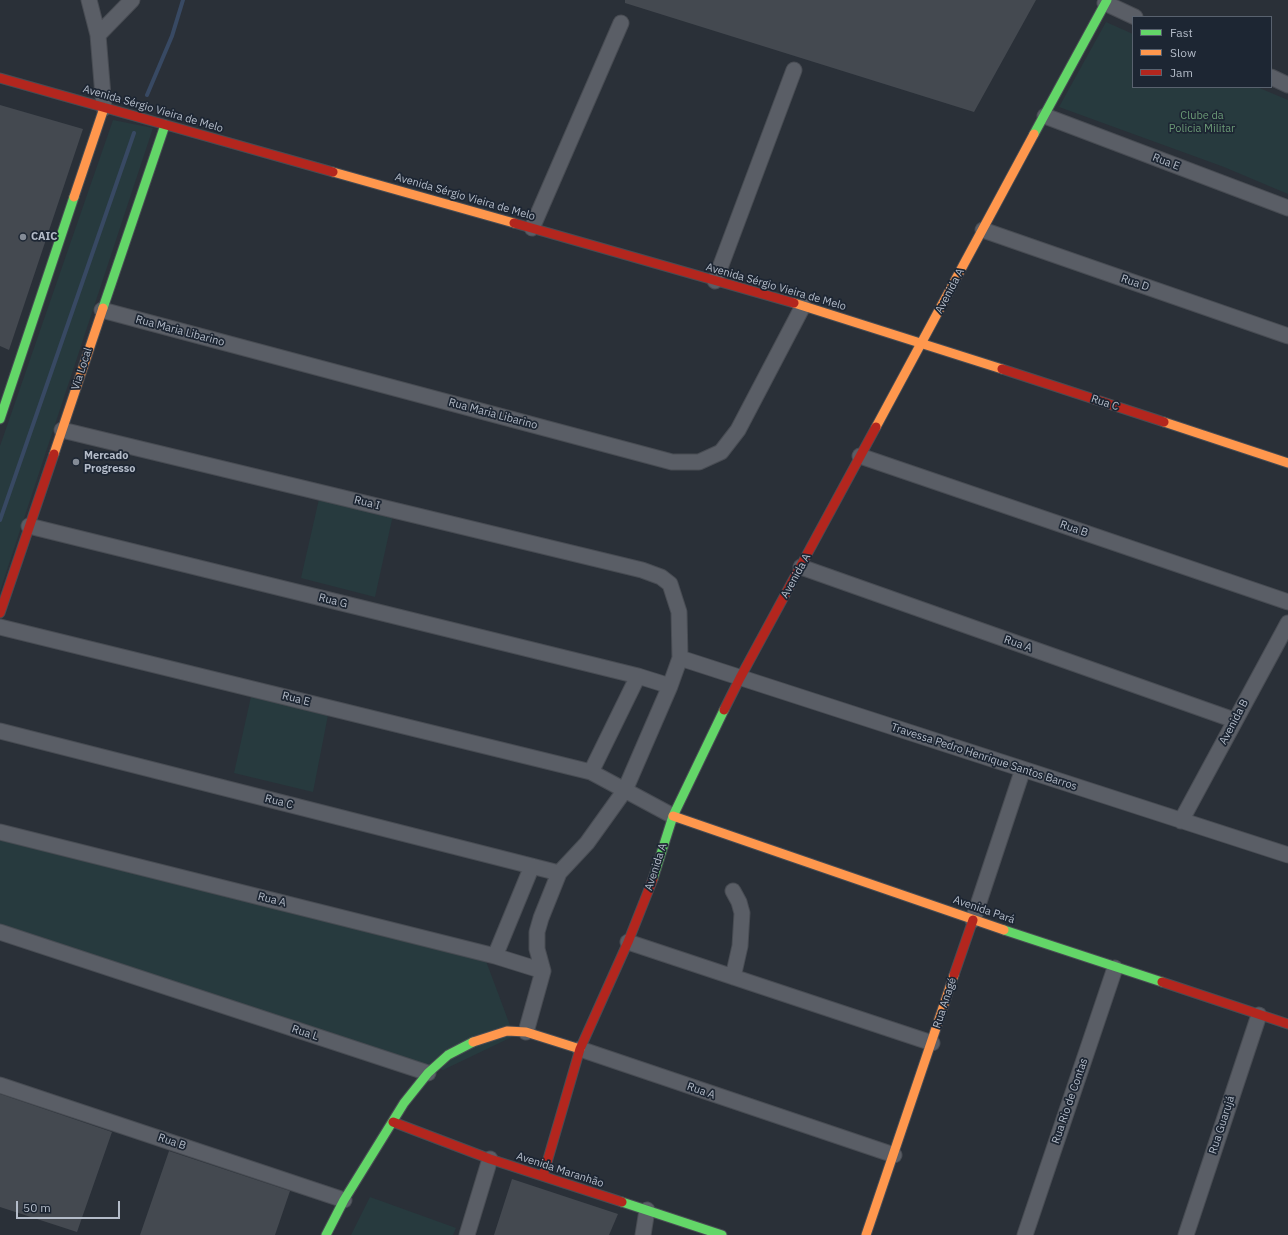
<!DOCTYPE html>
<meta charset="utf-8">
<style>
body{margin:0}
#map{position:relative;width:1288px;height:1235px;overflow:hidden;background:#2a3038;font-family:"IBM Plex Sans",sans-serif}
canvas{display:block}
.legend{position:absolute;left:1132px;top:16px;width:140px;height:72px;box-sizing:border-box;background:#1d2633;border:1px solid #59626f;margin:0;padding:5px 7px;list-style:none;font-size:12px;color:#b4bcc9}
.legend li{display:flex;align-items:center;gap:8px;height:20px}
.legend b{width:20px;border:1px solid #59626f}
.scale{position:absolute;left:16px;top:1201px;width:104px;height:18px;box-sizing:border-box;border:2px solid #b4bcc9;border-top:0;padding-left:5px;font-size:12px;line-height:14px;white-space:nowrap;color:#b4bcc9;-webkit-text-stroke:3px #1d2633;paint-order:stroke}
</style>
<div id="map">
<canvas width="1288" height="1235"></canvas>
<ul class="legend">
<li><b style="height:5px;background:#63d668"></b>Fast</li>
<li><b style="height:5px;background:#ff974d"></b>Slow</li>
<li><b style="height:5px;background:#b3261e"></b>Jam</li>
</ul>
<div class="scale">50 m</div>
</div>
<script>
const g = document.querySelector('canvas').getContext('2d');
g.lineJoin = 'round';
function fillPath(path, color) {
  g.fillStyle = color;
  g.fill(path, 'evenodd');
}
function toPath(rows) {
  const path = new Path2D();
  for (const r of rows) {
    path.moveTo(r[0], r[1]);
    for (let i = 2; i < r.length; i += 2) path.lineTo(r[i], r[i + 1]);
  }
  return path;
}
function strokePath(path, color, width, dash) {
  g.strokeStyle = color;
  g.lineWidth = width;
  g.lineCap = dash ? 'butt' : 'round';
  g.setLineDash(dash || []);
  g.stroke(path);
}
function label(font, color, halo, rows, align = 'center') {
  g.font = font + ' "IBM Plex Sans",sans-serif';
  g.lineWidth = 3.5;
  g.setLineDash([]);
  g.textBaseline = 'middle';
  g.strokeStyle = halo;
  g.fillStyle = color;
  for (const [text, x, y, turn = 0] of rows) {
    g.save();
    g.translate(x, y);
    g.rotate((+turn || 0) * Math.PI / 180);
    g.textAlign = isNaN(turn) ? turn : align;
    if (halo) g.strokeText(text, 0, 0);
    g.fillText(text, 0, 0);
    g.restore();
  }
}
const green = toPath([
 [1106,22,1133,34,1133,87,1257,87,1288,100,1288,194,1224,167,1059,107],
 [113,120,153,128,0,591,0,446],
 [319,499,393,515,375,597,301,578],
 [252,692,329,710,313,792,234,773],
 [0,839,483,953,514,1036,443,1070,78,956,0,926],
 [370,1197,456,1228,453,1235,351,1235]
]);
const stream = toPath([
 [147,95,172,36,183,0],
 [0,520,134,133]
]);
const building = toPath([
 [625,0,1036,0,974,112,625,3],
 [0,105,83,129,9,350,0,346],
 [0,1094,112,1132,77,1232,0,1207],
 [169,1151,290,1191,275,1235,140,1235],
 [512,1179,618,1214,609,1235,494,1235]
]);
const street = toPath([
 [89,0,98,35,104,108],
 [1105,3,1135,17],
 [98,35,132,0],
 [1271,77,1288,85],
 [1045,116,1288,208],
 [532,228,621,23],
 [983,230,1288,336],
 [715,281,794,70],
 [102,310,672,462,699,462,721,452,738,430,803,306],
 [62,430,642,570,661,577,670,584,679,612,680,658,670,686,625,790,587,843,559,873,541,918,537,932,537,949,543,971,526,1032],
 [860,456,1288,602],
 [29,526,638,676,670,686],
 [801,567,1234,720],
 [0,627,591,772,673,816],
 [680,658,1288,855],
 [0,731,559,873],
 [591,772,638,676],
 [1181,821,1288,623],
 [0,832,495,956,543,971],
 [733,891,739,902,742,913,740,946,733,977],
 [973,920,1023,769],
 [0,932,428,1073],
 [628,942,932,1043],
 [495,956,532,866],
 [580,1049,894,1155],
 [0,1085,344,1200],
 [467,1235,490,1159],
 [643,1235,647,1210],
 [1025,1235,1115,968],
 [1186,1235,1259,1015]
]);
const fast = toPath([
 [1034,134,1107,0],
 [103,308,165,125],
 [0,419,74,197],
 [653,879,673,816,724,710],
 [1004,930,1162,982],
 [622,1202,722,1235],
 [326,1235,344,1200,404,1103,428,1073,448,1055,473,1042]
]);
const slow = toPath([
 [333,172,514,223],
 [74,197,104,108],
 [794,303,1002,369],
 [1164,422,1288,463],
 [876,427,1034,134],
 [54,454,103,308],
 [673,816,1004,930],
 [473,1042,507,1031,526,1032,580,1049],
 [866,1235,954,975]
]);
const jam = toPath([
 [0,78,333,172],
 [514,223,794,303],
 [1002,369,1164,422],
 [0,613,54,454],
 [724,710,740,678,876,427],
 [954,975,973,920],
 [1162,982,1288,1024],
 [393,1122,490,1159,622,1202],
 [543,1176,580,1049,628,942,653,879]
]);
const markers = [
 [23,237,4,"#848b96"],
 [76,462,4,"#848b96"]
];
const streetNames = [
 ["Avenida Sérgio Vieira de Melo",153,109,16],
 ["Rua E",1166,162,21],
 ["Avenida Sérgio Vieira de Melo",465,197,16],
 ["Rua D",1135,283,19],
 ["Avenida Sérgio Vieira de Melo",776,287,16],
 ["Avenida A",950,291,-62],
 ["Rua Maria Libarino",180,331,15],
 ["Via Local",82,369,-72],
 ["Rua C",1105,403,18],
 ["Rua Maria Libarino",493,414,15],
 ["Rua I",367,503,14],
 ["Rua B",1074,529,19],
 ["Avenida A",796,576,-61],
 ["Rua G",333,601,14],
 ["Rua A",1018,644,19],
 ["Rua E",296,699,14],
 ["Avenida B",1234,722,-62],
 ["Travessa Pedro Henrique Santos Barros",984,757,18],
 ["Rua C",279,802,14],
 ["Avenida A",656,867,-72],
 ["Rua A",272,900,14],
 ["Avenida Pará",984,910,19],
 ["Rua Anagé",945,1003,-72],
 ["Rua L",305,1033,18],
 ["Rua A",701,1091,19],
 ["Rua Rio de Contas",1070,1101,-71],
 ["Rua Guarujá",1222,1125,-72],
 ["Rua B",172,1142,19],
 ["Avenida Maranhão",560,1170,18]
];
const parkNames = [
 ["Clube da",1202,116],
 ["Policia Militar",1202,129]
];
const poiNames = [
 ["CAIC",31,237],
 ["Mercado",84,456],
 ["Progresso",84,469]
];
fillPath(green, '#273a3e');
strokePath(stream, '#384963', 4);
fillPath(building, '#444950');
strokePath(street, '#484c53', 17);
strokePath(fast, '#484c53', 11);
strokePath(slow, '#484c53', 11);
strokePath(jam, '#484c53', 11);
strokePath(street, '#5a5e66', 15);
strokePath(fast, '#63d668', 9);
strokePath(slow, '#ff974d', 9);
strokePath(jam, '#b3261e', 9);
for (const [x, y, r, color] of markers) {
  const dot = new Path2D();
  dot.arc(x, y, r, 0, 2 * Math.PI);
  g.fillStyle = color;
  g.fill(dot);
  strokePath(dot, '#1d2633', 1.5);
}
label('11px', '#b4bcc9', '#1d2633', streetNames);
label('11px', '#6b9a76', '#1d2633', parkNames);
label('bold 11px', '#b4bcc9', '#1d2633', poiNames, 'left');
</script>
